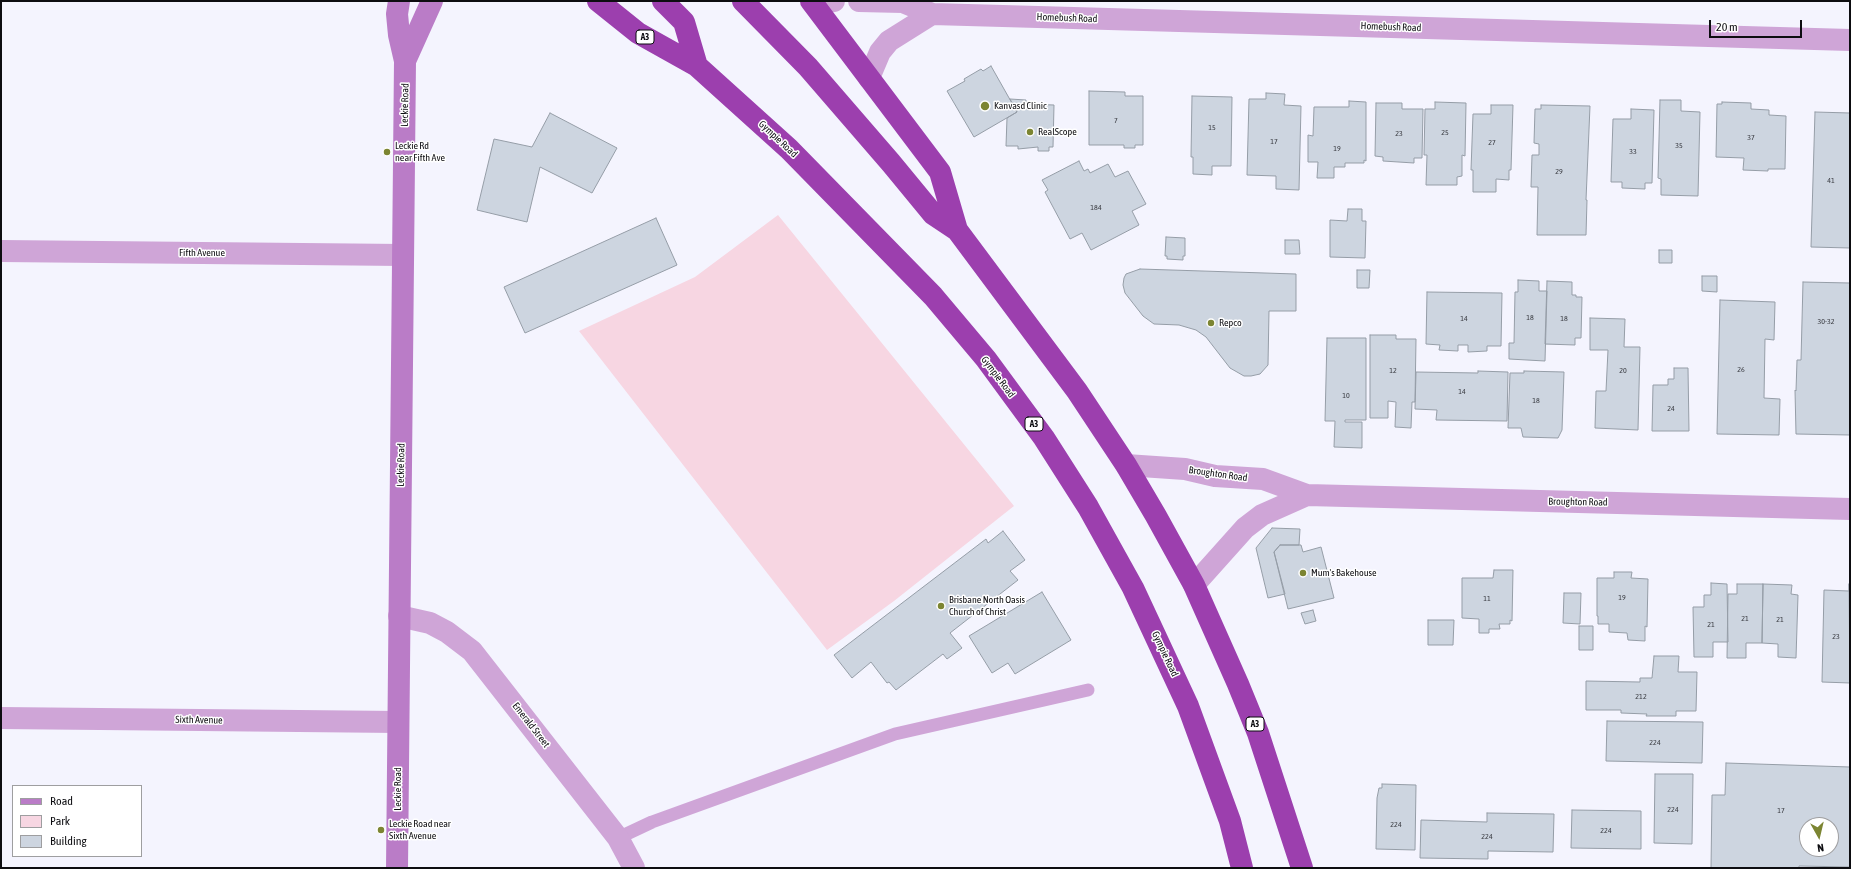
<!DOCTYPE html>
<style>
body{margin:0}
#map{position:relative;width:1851px;height:869px;overflow:hidden;background:#f4f4fe;font-family:"Asap Condensed",sans-serif}
canvas{display:block}
.frame{position:absolute;inset:0;border:2px solid #0d0d11;pointer-events:none}
.legend{position:absolute;left:12px;top:785px;width:130px;height:72px;box-sizing:border-box;background:#fff;border:1px solid #9e9ea0;margin:0;padding:5px 7px;list-style:none;font-size:12px;color:#0d0d11}
.legend li{display:flex;align-items:center;gap:8px;height:20px}
.legend b{width:20px;border:1px solid #9e9ea0}
.north{position:absolute;left:1799px;top:817px;width:40px;height:40px;box-sizing:border-box;background:#fff;border:1px solid #9e9ea0;border-radius:50%;rotate:172deg;font-size:11px;font-weight:700;line-height:16px;text-align:center;color:#0d0d11}
.north::after{content:'';display:block;margin:auto;width:14px;height:18px;background:#7c8532;clip-path:polygon(50% 0,100% 100%,50% 72%,0 100%)}
.scale{position:absolute;left:1709px;top:20px;width:93px;height:18px;box-sizing:border-box;border:2px solid #0d0d11;border-top:0;padding-left:5px;font-size:12px;line-height:14px;white-space:nowrap;color:#0d0d11;-webkit-text-stroke:3px #fff;paint-order:stroke}
</style>
<div id="map">
<canvas width="1851" height="869"></canvas>
<div class="frame"></div>
<ul class="legend">
<li><b style="height:5px;background:#ba7cc7"></b>Road</li>
<li><b style="height:11px;background:#f7d6e2"></b>Park</li>
<li><b style="height:11px;background:#cdd5e0"></b>Building</li>
</ul>
<div class="north">N</div>
<div class="scale">20 m</div>
</div>
<script>
const g = document.querySelector('canvas').getContext('2d');
g.lineJoin = 'round';
function fillPath(path, color) {
  g.fillStyle = color;
  g.fill(path, 'evenodd');
}
function toPath(rows) {
  const path = new Path2D();
  for (const r of rows) {
    path.moveTo(r[0], r[1]);
    for (let i = 2; i < r.length; i += 2) path.lineTo(r[i], r[i + 1]);
  }
  return path;
}
function strokePath(path, color, width, dash) {
  g.strokeStyle = color;
  g.lineWidth = width;
  g.lineCap = dash ? 'butt' : 'round';
  g.setLineDash(dash || []);
  g.stroke(path);
}
function label(font, color, halo, rows, align = 'center') {
  g.font = font + ' "Asap Condensed",sans-serif';
  g.lineWidth = 3;
  g.setLineDash([]);
  g.textBaseline = 'middle';
  g.strokeStyle = halo;
  g.fillStyle = color;
  for (const [text, x, y, turn = 0] of rows) {
    g.save();
    g.translate(x, y);
    g.rotate((+turn || 0) * Math.PI / 180);
    g.textAlign = isNaN(turn) ? turn : align;
    if (halo) g.strokeText(text, 0, 0);
    g.fillText(text, 0, 0);
    g.restore();
  }
}
const green = toPath([
 [778,215,1014,506,894,601,827,650,579,331,695,277]
]);
const building = toPath([
 [991,66,1017,112,974,137,947,91,965,81,964,79,981,69,983,71,991,66],
 [1089,91,1125,92,1125,96,1143,96,1143,145,1135,145,1135,148,1124,148,1124,145,1089,145,1089,91],
 [1266,93,1285,94,1284,105,1301,106,1299,190,1276,189,1276,176,1247,175,1249,99,1266,99,1266,93],
 [1192,96,1232,97,1231,166,1212,166,1212,175,1193,174,1193,157,1191,157,1192,96],
 [1010,99,1026,100,1026,104,1054,105,1053,147,1049,147,1049,151,1038,151,1038,147,1018,149,1018,146,1006,146,1007,118,1017,112,1010,99],
 [1660,100,1681,100,1681,111,1700,112,1698,196,1661,195,1661,179,1658,178,1660,100],
 [1349,101,1366,102,1366,161,1364,160,1364,163,1345,163,1345,167,1334,167,1334,178,1317,178,1318,162,1308,162,1308,135,1313,136,1314,107,1349,107,1349,101],
 [1435,102,1466,103,1465,156,1462,155,1462,176,1457,177,1457,185,1426,185,1427,155,1424,155,1425,109,1435,109,1435,102],
 [1722,102,1751,103,1751,109,1769,110,1769,115,1786,116,1785,169,1768,169,1768,171,1743,170,1744,158,1716,157,1717,104,1722,104,1722,102],
 [1376,103,1402,103,1402,109,1423,109,1422,158,1414,158,1414,163,1383,161,1383,157,1375,156,1376,103],
 [1491,105,1513,105,1511,170,1509,170,1509,180,1496,179,1496,192,1473,192,1473,170,1471,170,1473,114,1491,114,1491,105],
 [1541,105,1590,106,1586,200,1587,200,1586,235,1537,235,1538,187,1531,187,1532,155,1539,155,1539,144,1534,143,1535,109,1541,109,1541,105],
 [1631,109,1654,110,1652,183,1645,183,1645,189,1622,188,1622,182,1611,182,1613,119,1631,119,1631,109],
 [1815,112,1850,113,1850,248,1811,247,1815,112],
 [550,113,617,148,592,193,540,167,527,222,477,210,494,139,532,147,550,113],
 [1079,161,1084,171,1088,169,1090,173,1108,164,1115,177,1128,171,1146,204,1132,211,1139,225,1091,250,1082,233,1070,239,1045,192,1048,190,1042,180,1079,161],
 [1348,209,1362,209,1362,221,1366,221,1365,258,1330,257,1330,220,1347,221,1348,209],
 [656,218,677,265,525,333,504,287,656,218],
 [1166,237,1185,238,1185,256,1183,256,1183,260,1167,259,1167,256,1165,256,1166,237],
 [1285,240,1299,240,1300,254,1285,254,1285,240],
 [1659,250,1672,250,1672,263,1659,263,1659,250],
 [1140,269,1296,274,1296,311,1269,311,1268,365,1260,374,1251,376,1244,376,1230,368,1206,337,1196,330,1179,325,1154,324,1143,316,1125,293,1123,285,1124,278,1126,274,1140,269],
 [1357,270,1370,270,1369,288,1357,288,1357,270],
 [1702,276,1717,276,1717,292,1702,291,1702,276],
 [1518,280,1539,281,1539,291,1547,291,1545,361,1509,359,1509,343,1514,343,1515,292,1518,292,1518,280],
 [1547,281,1572,282,1572,295,1576,295,1576,297,1582,297,1581,338,1575,338,1575,345,1545,344,1547,281],
 [1803,282,1850,283,1850,435,1796,434,1795,390,1796,391,1797,360,1801,360,1803,282],
 [1427,292,1502,293,1501,346,1487,346,1487,351,1468,352,1468,345,1458,345,1458,351,1439,350,1440,345,1426,344,1427,292],
 [1720,300,1775,302,1774,340,1765,339,1764,398,1780,399,1779,435,1717,434,1720,300],
 [1590,318,1625,319,1624,347,1640,347,1638,430,1595,428,1596,391,1606,391,1608,350,1590,350,1590,318],
 [1370,335,1396,335,1396,339,1416,339,1415,402,1412,402,1411,428,1395,427,1396,402,1388,401,1388,418,1370,418,1370,335],
 [1327,338,1366,338,1366,420,1345,420,1345,422,1362,422,1362,448,1334,447,1335,421,1325,421,1327,338],
 [1674,368,1688,368,1689,431,1652,431,1653,385,1668,385,1668,379,1674,379,1674,368],
 [1478,371,1508,372,1507,421,1436,420,1437,410,1415,409,1416,372,1478,373,1478,371],
 [1524,371,1564,372,1562,430,1558,438,1523,437,1521,428,1508,428,1510,373,1524,373,1524,371],
 [1272,528,1300,529,1299,545,1280,545,1274,552,1285,594,1268,598,1256,548,1272,528],
 [1003,531,1025,560,1010,571,1018,580,950,633,962,648,947,659,943,654,896,690,889,682,887,683,871,662,852,678,834,655,986,539,988,543,1003,531],
 [1280,545,1301,545,1303,552,1321,547,1334,598,1288,609,1274,552,1280,545],
 [1494,570,1513,570,1512,621,1510,620,1510,624,1499,624,1500,629,1489,629,1489,633,1479,633,1479,619,1462,618,1462,578,1493,578,1494,570],
 [1614,572,1632,572,1631,578,1648,579,1647,627,1645,626,1645,641,1628,640,1627,633,1609,632,1609,624,1598,624,1598,616,1597,616,1597,578,1614,578,1614,572],
 [1711,583,1727,584,1728,642,1713,642,1713,657,1694,657,1693,607,1704,607,1704,595,1711,595,1711,583],
 [1737,584,1763,584,1762,643,1746,643,1746,658,1727,658,1728,594,1737,594,1737,584],
 [1763,584,1792,585,1791,594,1798,595,1796,658,1778,657,1778,644,1762,643,1763,584],
 [1849,584,1850,683,1822,682,1824,590,1849,591,1849,584],
 [1042,592,1071,640,1015,674,1008,663,992,673,969,636,1042,592],
 [1564,593,1581,593,1580,624,1563,623,1564,593],
 [1313,610,1316,621,1305,624,1301,613,1313,610],
 [1428,620,1454,620,1453,645,1428,645,1428,620],
 [1579,626,1593,626,1593,650,1579,650,1579,626],
 [1654,656,1679,656,1678,672,1697,672,1696,711,1676,711,1676,716,1646,716,1647,714,1621,713,1621,710,1586,710,1586,681,1640,682,1640,678,1652,678,1654,656],
 [1607,721,1703,722,1702,763,1606,761,1607,721],
 [1726,763,1850,767,1850,867,1799,866,1799,868,1711,868,1712,795,1725,795,1726,763],
 [1807,825,1831,825,1831,849,1807,849,1807,825],
 [1655,774,1693,774,1692,844,1654,843,1655,774],
 [1382,784,1416,785,1415,850,1376,849,1377,798,1379,788,1382,788,1382,784],
 [1572,810,1641,811,1641,849,1571,848,1572,810],
 [1487,813,1554,814,1553,852,1488,851,1488,859,1420,858,1421,820,1487,822,1487,813]
]);
const lane = toPath([
 [618,838,652,822,895,734,1088,690]
]);
const street = toPath([
 [859,1,903,2,932,14,1850,40],
 [813,3,834,1],
 [869,78,880,52,889,41,932,14],
 [1,251,403,255],
 [1126,465,1185,469,1215,476,1263,479,1307,495,1850,509],
 [1194,585,1245,528,1262,515,1307,495],
 [399,616,430,623,447,632,472,651,618,838,634,868],
 [1,718,398,722]
]);
const secondary = toPath([
 [405,61,432,1],
 [397,868,405,61,399,35,397,14,399,1]
]);
const highway = toPath([
 [598,1,638,33,697,66,789,149,933,296,986,359,1044,438,1088,507,1133,588,1188,706,1230,821,1242,868],
 [663,1,684,22,697,66],
 [743,1,808,67,891,163,933,214,957,230],
 [811,1,940,172,957,230,1077,391,1126,465,1156,516,1194,585,1238,684,1258,733,1302,868]
]);
const markers = [
 [985,106,5,"#7c8532"],
 [1030,132,4,"#7c8532"],
 [387,152,4,"#7c8532"],
 [1211,323,4,"#7c8532"],
 [1303,573,4,"#7c8532"],
 [941,606,4,"#7c8532"],
 [381,830,4,"#7c8532"]
];
const numberNames = [
 ["7",1116,120],
 ["15",1212,127],
 ["25",1445,132],
 ["23",1399,133],
 ["37",1751,137],
 ["17",1274,141],
 ["27",1492,142],
 ["35",1679,145],
 ["19",1337,148],
 ["33",1633,151],
 ["29",1559,171],
 ["41",1831,180],
 ["184",1096,207],
 ["18",1530,317],
 ["14",1464,318],
 ["18",1564,318],
 ["30-32",1826,321],
 ["26",1741,369],
 ["12",1393,370],
 ["20",1623,370],
 ["14",1462,391],
 ["10",1346,395],
 ["18",1536,400],
 ["24",1671,408],
 ["19",1622,597],
 ["11",1487,598],
 ["21",1745,618],
 ["21",1780,619],
 ["21",1711,624],
 ["23",1836,636],
 ["212",1641,696],
 ["224",1655,742],
 ["224",1673,809],
 ["17",1781,810],
 ["224",1396,824],
 ["224",1606,830],
 ["224",1487,836]
];
const shields = [
 [645,37,18],
 [1034,424,18],
 [1255,724,18]
];
const shieldNames = [
 ["A3",645,37],
 ["A3",1034,424],
 ["A3",1255,724]
];
const streetNames = [
 ["Homebush Road",1067,18,2],
 ["Homebush Road",1391,27,2],
 ["Leckie Road",405,105,-89],
 ["Gympie Road",778,139,43],
 ["Fifth Avenue",202,253],
 ["Gympie Road",998,377,53],
 ["Leckie Road",401,465,-89],
 ["Broughton Road",1218,474,8],
 ["Broughton Road",1578,502,1],
 ["Gympie Road",1165,654,65],
 ["Sixth Avenue",199,720,1],
 ["Emerald Street",531,725,52],
 ["Leckie Road",398,789,-90]
];
const poiNames = [
 ["Kanvasd Clinic",994,106],
 ["RealScope",1038,132],
 ["Leckie Rd",395,146],
 ["near Fifth Ave",395,158],
 ["Repco",1219,323],
 ["Mum's Bakehouse",1311,573],
 ["Brisbane North Oasis",949,600],
 ["Church of Christ",949,612],
 ["Leckie Road near",389,824],
 ["Sixth Avenue",389,836]
];
fillPath(green, '#f7d6e2');
fillPath(building, '#cdd5e0');
strokePath(building, '#959da7', 1);
strokePath(lane, '#cfa5d7', 13);
strokePath(street, '#cfa5d7', 22);
strokePath(secondary, '#ba7cc7', 22);
strokePath(highway, '#9c3fae', 22);
for (const [x, y, r, color] of markers) {
  const dot = new Path2D();
  dot.arc(x, y, r, 0, 2 * Math.PI);
  g.fillStyle = color;
  g.fill(dot);
  strokePath(dot, '#fff', 1.5);
}
label('8px', '#3d3f45', null, numberNames);
for (const [x, y, w] of shields) {
  const box = new Path2D();
  box.roundRect(x - w / 2, y - 7, w, 14, 3);
  g.fillStyle = '#fff';
  g.fill(box);
  strokePath(box, '#0d0d11', 1);
}
label('bold 9px', '#0d0d11', null, shieldNames);
label('10px', '#0d0d11', '#fff', streetNames);
label('10px', '#0d0d11', '#fff', poiNames, 'left');
</script>
